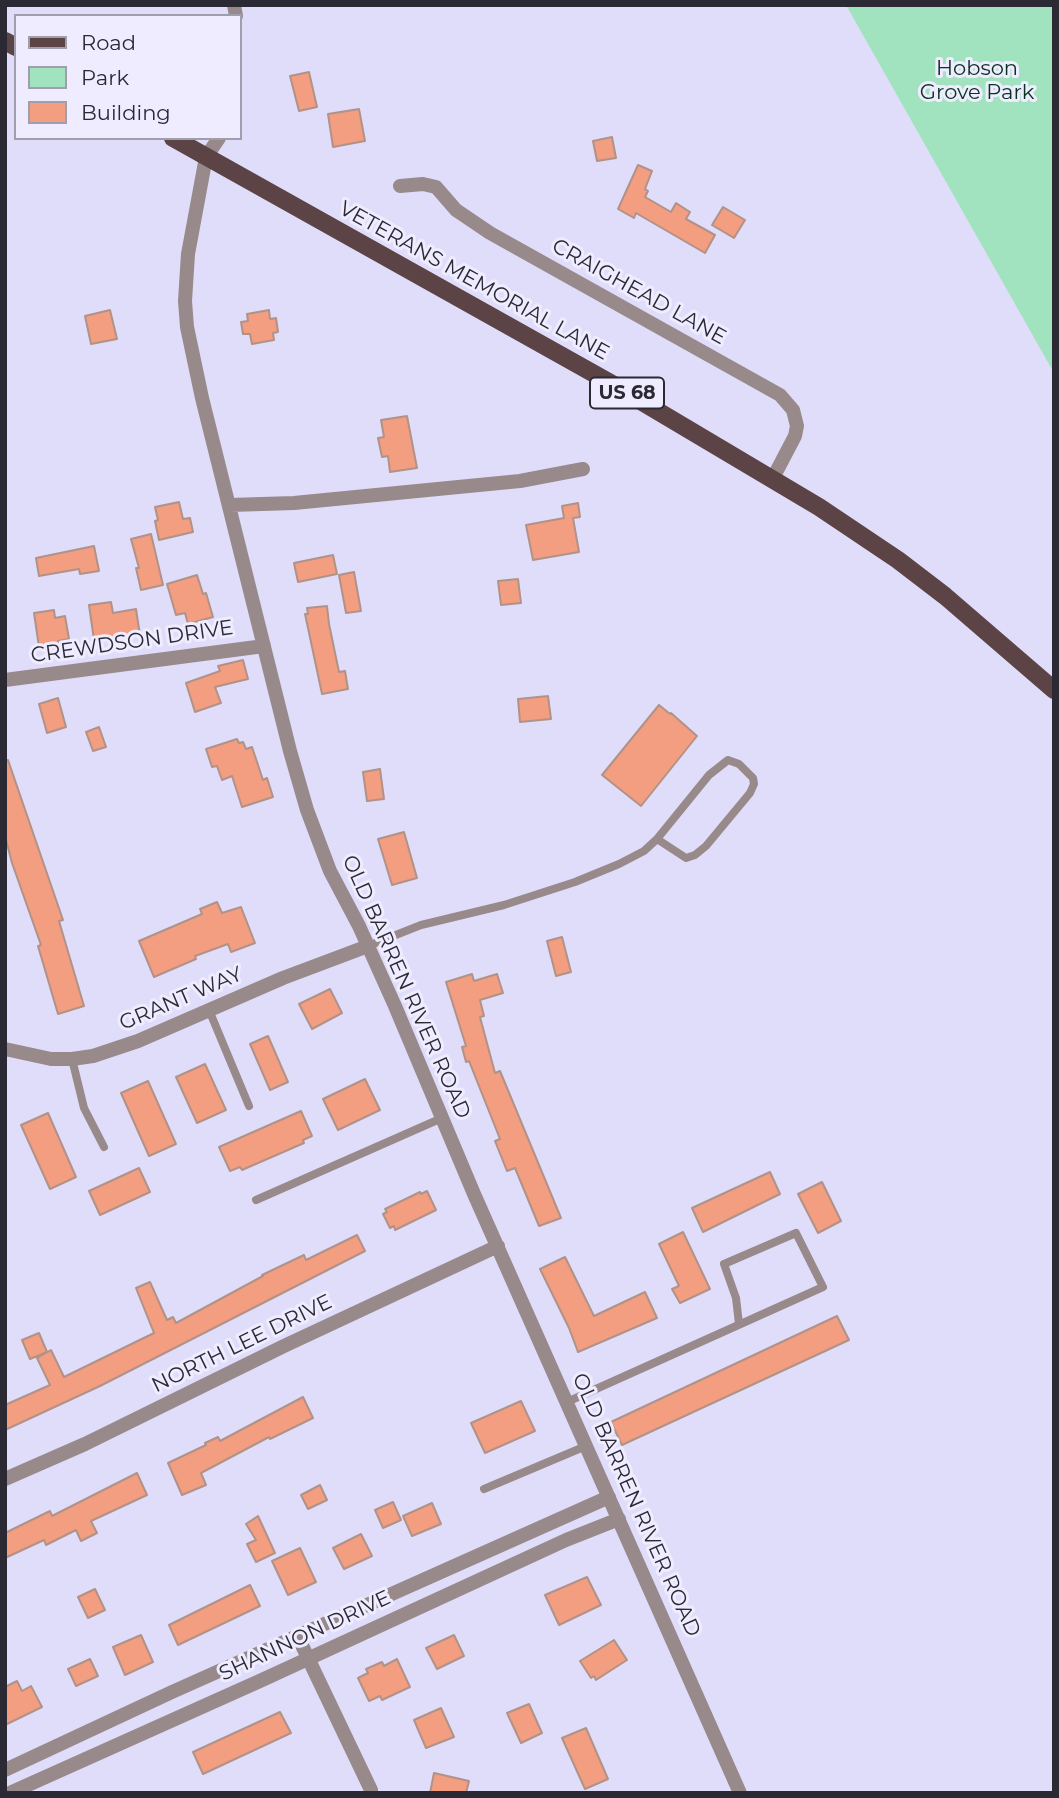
<!DOCTYPE html>
<style>
body{margin:0}
#map{position:relative;width:1059px;height:1798px;overflow:hidden;background:#e0ddfa;font-family:Montserrat,sans-serif}
canvas{display:block}
.frame{position:absolute;inset:0;border:7px solid #2a2934;pointer-events:none}
.legend{position:absolute;left:14px;top:14px;width:228px;height:126px;box-sizing:border-box;background:#eeecfe;border:2px solid #a09ead;margin:0;padding:9px 12px;list-style:none;font-size:21px;color:#2a2934}
.legend li{display:flex;align-items:center;gap:14px;height:35px}
.legend b{width:35px;border:2px solid #a09ead}
</style>
<div id="map">
<canvas width="1059" height="1798"></canvas>
<div class="frame"></div>
<ul class="legend">
<li><b style="height:9px;background:#5c4345"></b>Road</li>
<li><b style="height:19px;background:#a0e3be"></b>Park</li>
<li><b style="height:19px;background:#f39d81"></b>Building</li>
</ul>
</div>
<script>
const g = document.querySelector('canvas').getContext('2d');
g.lineJoin = 'round';
function fillPath(path, color) {
  g.fillStyle = color;
  g.fill(path, 'evenodd');
}
function toPath(rows) {
  const path = new Path2D();
  for (const r of rows) {
    path.moveTo(r[0], r[1]);
    for (let i = 2; i < r.length; i += 2) path.lineTo(r[i], r[i + 1]);
  }
  return path;
}
function strokePath(path, color, width, dash) {
  g.strokeStyle = color;
  g.lineWidth = width;
  g.lineCap = dash ? 'butt' : 'round';
  g.setLineDash(dash || []);
  g.stroke(path);
}
function label(font, color, halo, rows, align = 'center') {
  g.font = font + ' Montserrat,sans-serif';
  g.lineWidth = 6;
  g.setLineDash([]);
  g.textBaseline = 'middle';
  g.strokeStyle = halo;
  g.fillStyle = color;
  for (const [text, x, y, turn = 0] of rows) {
    g.save();
    g.translate(x, y);
    g.rotate((+turn || 0) * Math.PI / 180);
    g.textAlign = isNaN(turn) ? turn : align;
    if (halo) g.strokeText(text, 0, 0);
    g.fillText(text, 0, 0);
    g.restore();
  }
}
const green = toPath([
 [846,5,1054,5,1054,373]
]);
const building = toPath([
 [309,72,317,107,299,111,290,76,309,72],
 [359,109,365,141,333,147,328,114,359,109],
 [612,137,616,158,597,161,593,141,612,137],
 [638,165,652,171,645,189,648,191,645,197,671,212,676,203,690,212,686,219,715,235,705,253,636,213,634,218,618,209,638,165],
 [723,207,745,220,734,238,712,225,723,207],
 [110,310,117,339,91,344,85,316,110,310],
 [269,310,270,319,276,318,278,332,273,333,274,340,252,344,250,334,243,334,241,322,248,321,247,314,269,310],
 [407,416,417,468,390,472,388,456,382,457,378,438,384,437,381,420,407,416],
 [179,502,183,519,190,518,193,532,159,540,155,521,158,520,155,507,179,502],
 [578,503,580,517,573,518,579,552,533,560,526,525,564,518,562,506,578,503],
 [151,534,163,585,141,590,136,568,139,568,131,539,151,534],
 [94,546,99,571,80,574,79,569,39,576,36,558,94,546],
 [333,555,337,574,298,582,294,563,333,555],
 [354,572,361,611,346,613,339,575,354,572],
 [197,575,203,594,206,593,213,617,188,624,185,613,176,615,167,584,197,575],
 [518,579,521,603,501,605,498,581,518,579],
 [111,602,113,613,136,609,140,635,94,640,89,605,111,602],
 [327,606,329,624,339,672,345,671,348,689,322,694,305,614,308,614,307,608,327,606],
 [54,610,55,618,65,616,69,639,58,641,59,644,39,647,34,613,54,610],
 [243,660,248,679,215,687,221,703,195,712,186,683,220,671,218,666,243,660],
 [548,696,551,719,520,722,518,699,548,696],
 [58,698,66,727,47,733,39,704,58,698],
 [659,705,670,714,671,713,697,736,641,806,602,775,659,705],
 [99,727,106,747,93,751,86,732,99,727],
 [237,739,239,743,243,742,246,749,252,747,263,780,267,778,273,797,242,807,232,776,222,780,217,766,212,767,206,749,237,739],
 [8,760,63,920,59,921,84,1006,58,1014,38,946,41,945,12,863,5,836,5,761,8,760],
 [380,769,384,799,367,801,363,772,380,769],
 [404,832,417,878,392,885,378,839,404,832],
 [217,902,222,913,241,907,255,943,231,952,228,944,195,956,196,959,154,977,139,941,202,914,200,909,217,902],
 [562,937,571,972,556,976,547,941,562,937],
 [472,974,474,981,497,974,503,993,480,1000,484,1016,480,1017,495,1073,500,1071,561,1218,539,1226,515,1168,507,1171,495,1141,500,1139,469,1061,466,1062,462,1047,466,1046,446,982,472,974],
 [330,989,342,1013,312,1029,299,1004,330,989],
 [268,1036,288,1082,270,1090,250,1044,268,1036],
 [205,1064,226,1110,197,1123,176,1077,205,1064],
 [365,1079,380,1110,338,1130,323,1099,365,1079],
 [148,1081,176,1144,149,1156,121,1093,148,1081],
 [301,1111,312,1136,303,1140,304,1143,242,1170,240,1167,230,1171,219,1147,301,1111],
 [48,1113,76,1177,50,1189,21,1125,48,1113],
 [139,1168,150,1192,100,1215,89,1191,139,1168],
 [770,1172,780,1194,703,1232,692,1208,770,1172],
 [822,1182,841,1221,818,1233,798,1194,822,1182],
 [427,1191,436,1210,395,1230,394,1226,390,1228,383,1214,387,1212,385,1209,420,1192,421,1194,427,1191],
 [683,1232,710,1289,680,1303,672,1289,679,1286,659,1244,683,1232],
 [357,1235,365,1251,100,1386,5,1430,5,1405,50,1385,37,1358,51,1350,64,1377,154,1333,136,1288,150,1282,167,1320,173,1317,176,1323,263,1276,262,1275,304,1255,306,1260,357,1235],
 [565,1257,594,1316,645,1292,657,1318,578,1352,569,1328,540,1269,565,1257],
 [837,1316,849,1340,622,1445,611,1422,837,1316],
 [39,1333,47,1352,30,1359,22,1340,39,1333],
 [303,1397,313,1418,270,1439,269,1437,201,1473,206,1485,182,1495,168,1463,206,1445,205,1443,218,1437,220,1441,303,1397],
 [521,1401,535,1431,485,1453,471,1423,521,1401],
 [137,1473,147,1495,91,1521,97,1533,81,1541,76,1530,46,1545,44,1540,5,1558,5,1533,50,1511,52,1516,137,1473],
 [320,1485,327,1500,308,1509,301,1495,320,1485],
 [393,1502,401,1520,383,1528,375,1510,393,1502],
 [432,1503,441,1524,412,1536,403,1516,432,1503],
 [258,1516,275,1553,256,1562,247,1544,256,1540,246,1524,258,1516],
 [361,1534,372,1556,344,1569,333,1548,361,1534],
 [300,1548,316,1582,288,1595,272,1561,300,1548],
 [587,1577,601,1605,559,1625,545,1595,587,1577],
 [250,1585,260,1606,178,1645,169,1625,250,1585],
 [95,1589,105,1610,88,1618,78,1597,95,1589],
 [141,1635,153,1662,125,1675,113,1647,141,1635],
 [454,1635,464,1656,437,1669,426,1648,454,1635],
 [614,1640,627,1660,596,1680,594,1676,591,1678,580,1661,614,1640],
 [90,1659,98,1676,76,1686,68,1669,90,1659],
 [397,1659,410,1687,382,1700,380,1696,369,1701,358,1678,368,1673,366,1669,382,1662,384,1666,397,1659],
 [17,1681,22,1691,31,1686,42,1707,5,1725,5,1687,17,1681],
 [529,1704,542,1733,521,1743,507,1713,529,1704],
 [441,1708,454,1737,426,1748,414,1720,441,1708],
 [280,1712,291,1733,203,1774,193,1752,280,1712],
 [586,1728,608,1779,585,1789,562,1738,586,1728],
 [434,1773,469,1781,466,1793,430,1793,434,1773]
]);
const service = toPath([
 [368,946,421,925,504,905,575,882,619,864,644,851,657,839,709,775,728,760,739,764,753,778,754,784,750,793,706,846,695,855,686,858,657,839],
 [209,1010,249,1106],
 [72,1059,84,1108,104,1147],
 [256,1200,442,1118],
 [567,1402,823,1287,796,1233,724,1264,736,1298,739,1324],
 [484,1489,586,1446]
]);
const minor = toPath([
 [234,5,236,16],
 [219,138,206,157,188,254,185,301,187,327,202,398,290,751,307,810,330,871,359,926,395,1006,474,1194,740,1793],
 [400,186,423,184,436,187,456,210,490,233,780,395,793,410,797,426,795,436,773,478],
 [230,505,294,503,520,481,583,469],
 [5,680,264,646],
 [5,1049,51,1059,72,1059,93,1056,138,1041,283,978,368,946],
 [5,1479,85,1444,284,1346,498,1246],
 [298,1637,371,1790],
 [5,1770,172,1692,609,1497],
 [10,1793,262,1680,566,1540,619,1519]
]);
const primary = toPath([
 [5,41,16,47],
 [173,138,607,381,819,507,898,560,945,596,1054,690]
]);
const shields = [
 [627,393,74]
];
const shieldNames = [
 ["US 68",627,393]
];
const parkNames = [
 ["Hobson",977,69],
 ["Grove Park",977,93]
];
const streetNames = [
 ["VETERANS MEMORIAL LANE",474,281,29],
 ["CRAIGHEAD LANE",639,292,29],
 ["CREWDSON DRIVE",132,642,-8],
 ["OLD BARREN RIVER ROAD",406,987,66],
 ["GRANT WAY",181,999,-23],
 ["NORTH LEE DRIVE",242,1344,-26],
 ["OLD BARREN RIVER ROAD",636,1505,66],
 ["SHANNON DRIVE",305,1636,-25]
];
fillPath(green, '#a0e3be');
fillPath(building, '#f39d81');
strokePath(building, '#b19288', 2);
strokePath(service, '#98898a', 8);
strokePath(minor, '#98898a', 14);
strokePath(primary, '#5c4345', 18);
for (const [x, y, w] of shields) {
  const box = new Path2D();
  box.roundRect(x - w / 2, y - 15.5, w, 31, 5);
  g.fillStyle = '#eeecfe';
  g.fill(box);
  strokePath(box, '#2a2934', 2);
}
label('bold 19px', '#2a2934', null, shieldNames);
label('21px', '#093220', '#eeecfe', parkNames);
label('21px', '#2a2934', '#eeecfe', streetNames);
</script>
